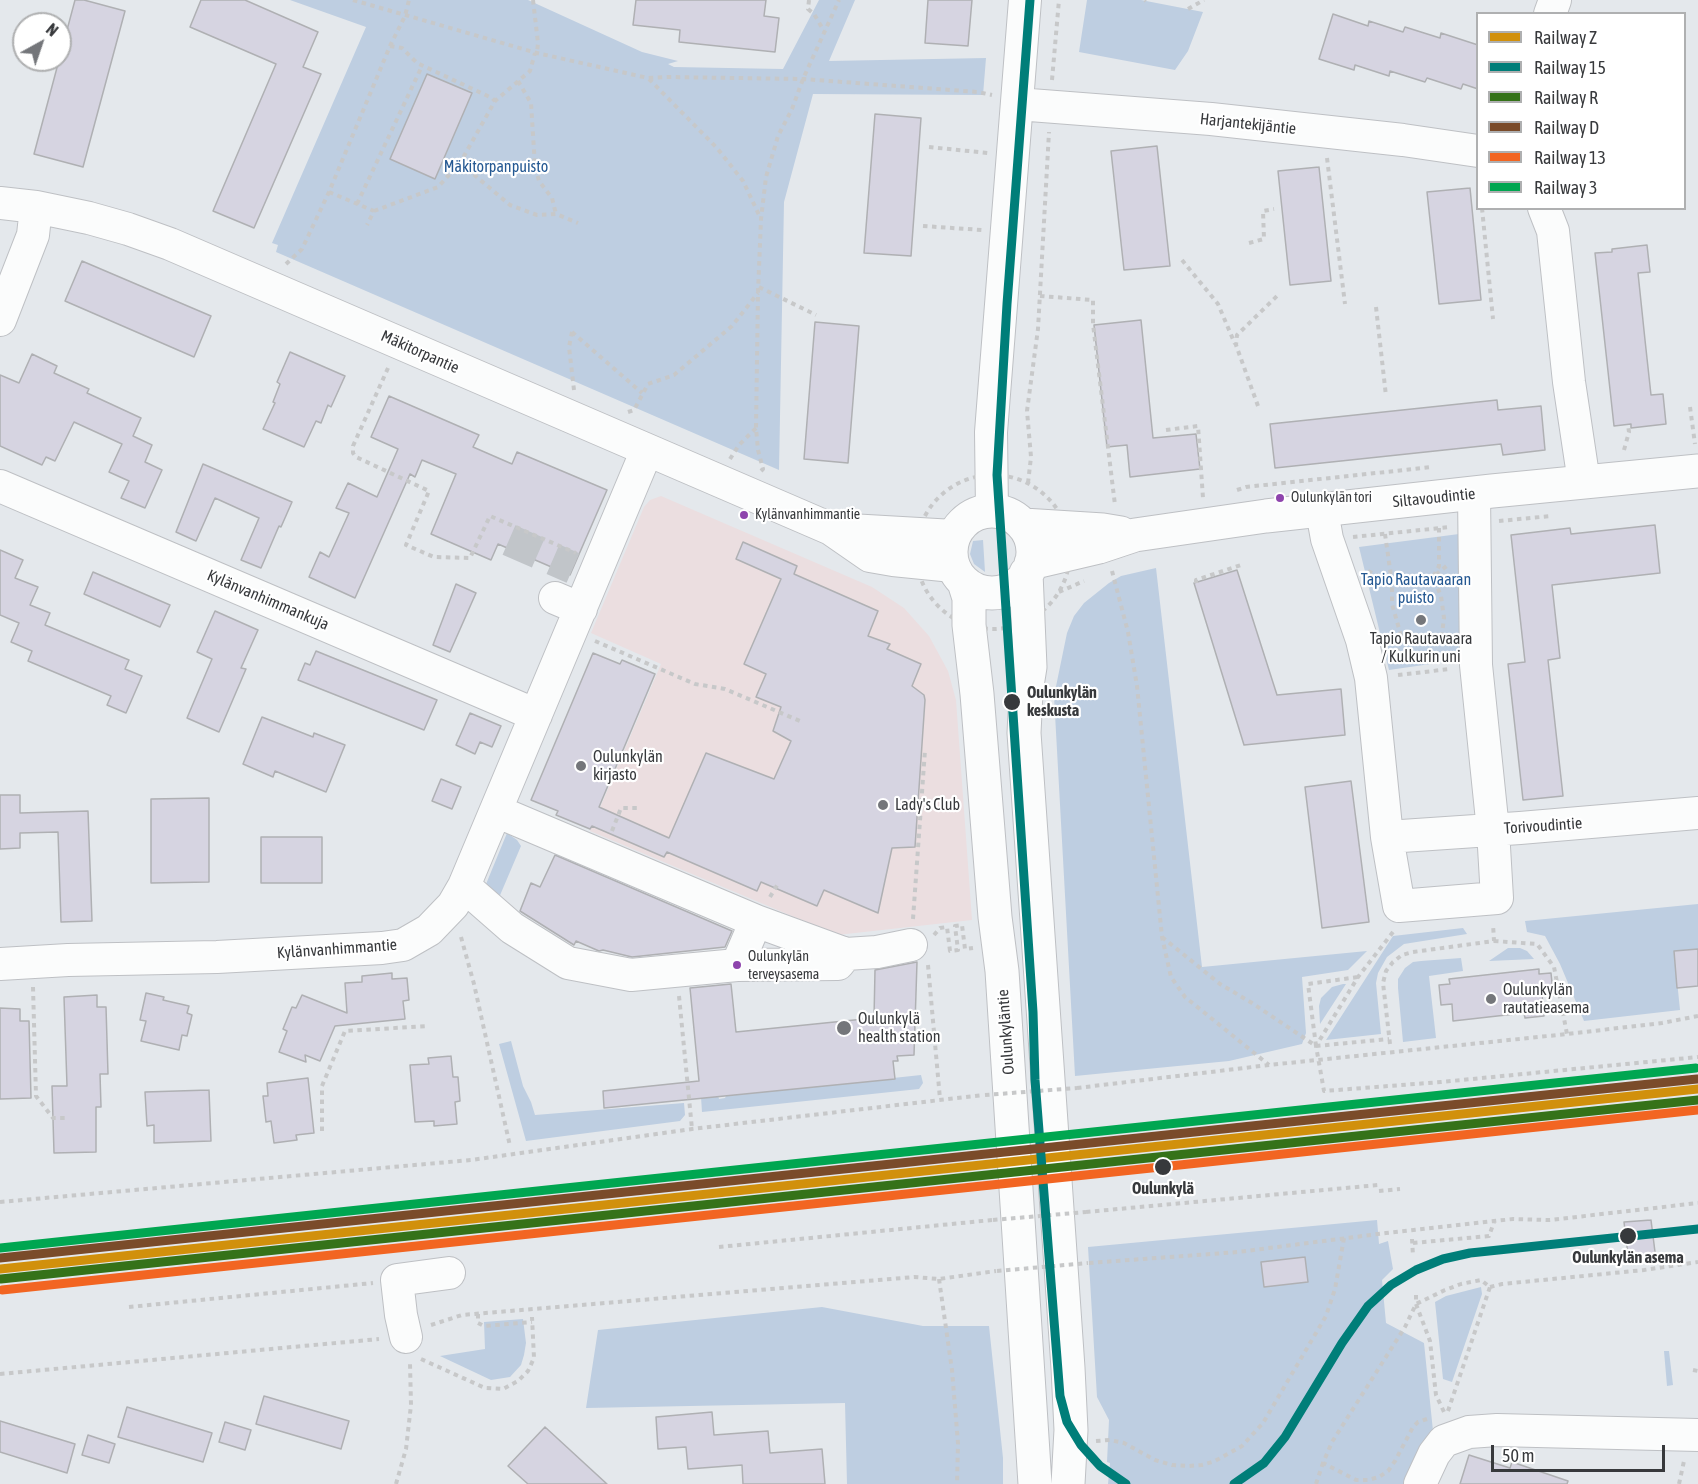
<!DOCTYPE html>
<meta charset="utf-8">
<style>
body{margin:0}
#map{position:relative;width:1698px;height:1484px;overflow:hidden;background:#e4e8ec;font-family:"Asap Condensed",sans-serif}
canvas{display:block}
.legend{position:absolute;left:1476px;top:12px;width:210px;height:198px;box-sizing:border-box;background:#fff;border:2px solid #afb0b1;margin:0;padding:8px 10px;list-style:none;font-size:18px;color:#37393c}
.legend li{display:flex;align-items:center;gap:12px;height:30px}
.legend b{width:30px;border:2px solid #afb0b1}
.north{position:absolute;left:12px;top:12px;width:60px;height:60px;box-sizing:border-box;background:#fff;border:2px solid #afb0b1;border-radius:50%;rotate:40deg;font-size:16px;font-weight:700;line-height:24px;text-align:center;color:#37393c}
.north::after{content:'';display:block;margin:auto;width:21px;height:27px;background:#74767a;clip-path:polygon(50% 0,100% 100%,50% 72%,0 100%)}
.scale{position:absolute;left:1491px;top:1445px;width:174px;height:27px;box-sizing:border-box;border:3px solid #37393c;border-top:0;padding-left:8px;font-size:18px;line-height:21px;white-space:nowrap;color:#37393c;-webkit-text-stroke:4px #fff;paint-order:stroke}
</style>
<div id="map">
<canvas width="1698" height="1484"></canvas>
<ul class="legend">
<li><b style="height:8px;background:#d1900c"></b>Railway Z</li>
<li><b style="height:8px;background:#007e79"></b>Railway 15</li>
<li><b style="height:8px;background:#357219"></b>Railway R</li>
<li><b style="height:8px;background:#7a4b2a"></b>Railway D</li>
<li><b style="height:8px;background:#f26522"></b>Railway 13</li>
<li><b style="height:8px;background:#00a651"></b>Railway 3</li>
</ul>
<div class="north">N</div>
<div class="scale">50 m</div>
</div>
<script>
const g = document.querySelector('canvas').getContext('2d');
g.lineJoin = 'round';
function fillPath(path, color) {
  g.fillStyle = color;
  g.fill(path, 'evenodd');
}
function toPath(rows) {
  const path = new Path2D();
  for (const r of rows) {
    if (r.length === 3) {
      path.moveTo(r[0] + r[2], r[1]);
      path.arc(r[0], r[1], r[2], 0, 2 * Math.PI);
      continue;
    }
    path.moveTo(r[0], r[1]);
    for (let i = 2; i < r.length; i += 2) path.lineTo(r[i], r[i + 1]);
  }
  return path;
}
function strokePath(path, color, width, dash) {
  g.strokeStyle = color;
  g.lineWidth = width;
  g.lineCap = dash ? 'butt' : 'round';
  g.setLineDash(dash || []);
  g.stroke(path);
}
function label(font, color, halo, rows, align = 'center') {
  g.font = font + ' "Asap Condensed",sans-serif';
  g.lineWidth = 4.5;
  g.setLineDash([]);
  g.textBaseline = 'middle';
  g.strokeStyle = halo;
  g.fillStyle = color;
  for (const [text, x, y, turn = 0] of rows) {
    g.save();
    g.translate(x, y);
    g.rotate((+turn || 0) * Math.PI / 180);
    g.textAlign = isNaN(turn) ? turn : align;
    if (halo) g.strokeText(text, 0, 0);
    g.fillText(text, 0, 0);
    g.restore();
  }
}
const commercial = toPath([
 [661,496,872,587,904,608,929,636,948,671,956,700,972,920,837,935,590,831,661,664,591,633,644,507,650,500]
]);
const green = toPath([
 [290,0,528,0,642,52,678,61,668,64,674,67,783,69,819,0,855,0,829,61,986,58,983,95,813,94,784,202,779,470,276,252,278,245,272,243,366,27],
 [1087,0,1141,0,1203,12,1188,51,1175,70,1079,52],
 [1459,534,1465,659,1389,670,1359,547],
 [983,540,985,572,974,564,970,554,973,541],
 [1156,568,1202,967,1367,951,1348,970,1302,977,1306,1033,1302,1044,1229,1061,1075,1076,1054,696,1067,633,1074,616,1084,603,1109,583,1121,576],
 [507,833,517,840,521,846,498,900,484,889],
 [1698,904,1698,949,1674,951,1680,1010,1584,1021,1560,964,1545,936,1527,932,1525,921],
 [1463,928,1467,934,1404,944,1387,957,1378,973,1376,983,1381,1034,1326,1040,1393,936],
 [1508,948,1520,948,1527,951,1534,959,1489,961],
 [1461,958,1463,971,1429,976,1436,1038,1403,1042,1398,988,1398,979,1405,968,1413,962,1421,961],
 [1343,984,1346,984,1320,1024,1319,1006,1321,998,1332,987],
 [511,1041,523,1086,531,1102,535,1115,684,1103,685,1115,680,1121,526,1141,499,1044],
 [921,1075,923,1083,919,1089,702,1112,701,1097,718,1095,719,1099,725,1098,726,1096],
 [1377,1220,1379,1244,1388,1241,1393,1269,1382,1280,1386,1323,1424,1343,1433,1431,1406,1484,1108,1484,1110,1463,1107,1462,1109,1420,1097,1397,1088,1247],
 [1481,1287,1482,1294,1452,1382,1443,1379,1435,1302,1446,1296],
 [822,1307,923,1326,989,1326,1003,1458,1003,1484,847,1484,845,1403,586,1408,598,1330],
 [523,1319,526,1343,524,1355,521,1365,510,1377,491,1380,440,1356,485,1349,484,1322],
 [1664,1351,1669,1351,1673,1385,1667,1386]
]);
const building = toPath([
 [75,0,84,0,125,11,83,167,34,154,75,0],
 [201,0,245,0,318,32,303,67,321,74,254,228,213,211,276,64,190,27,201,0],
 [636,0,766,0,764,16,779,18,775,52,679,42,680,30,633,25,636,0],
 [928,0,972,0,968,46,925,43,928,0],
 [1333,14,1368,26,1369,21,1403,32,1405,27,1440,38,1441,33,1478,45,1478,89,1463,84,1461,89,1427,78,1425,82,1390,71,1389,76,1355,65,1354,70,1319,59,1333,14],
 [427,74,472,93,435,179,390,159,427,74],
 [875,114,921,118,911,256,864,253,875,114],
 [1157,146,1170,266,1124,270,1111,151,1157,146],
 [1319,167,1331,281,1290,285,1278,171,1319,167],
 [1470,188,1481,300,1439,304,1427,192,1470,188],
 [1647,245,1650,272,1638,273,1645,340,1651,395,1663,394,1666,424,1631,428,1631,424,1614,426,1595,253,1612,252,1612,249,1647,245],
 [82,261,211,316,194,357,65,301,82,261],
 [1141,320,1153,438,1196,434,1200,469,1130,477,1127,445,1107,447,1094,325,1141,320],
 [815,322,859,326,848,463,804,459,815,322],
 [290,352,345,376,331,407,328,405,321,423,316,421,304,447,263,429,275,403,273,402,280,384,277,382,290,352],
 [32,354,57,366,54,373,89,389,87,393,141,418,133,436,152,445,145,462,162,470,145,508,121,498,129,481,109,472,122,444,74,422,55,461,46,457,42,465,0,446,0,375,19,383,32,354],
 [389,396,479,435,473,447,512,464,517,452,607,490,570,575,498,544,491,560,431,534,456,474,422,460,415,477,410,474,355,598,309,577,320,552,329,557,349,513,336,508,348,483,377,497,398,449,371,437,389,396],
 [1497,400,1498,410,1541,406,1545,450,1503,455,1501,444,1275,468,1270,424,1497,400],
 [203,464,292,502,281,527,279,526,261,568,241,560,259,518,215,498,196,541,176,532,203,464],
 [1655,525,1660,573,1552,585,1560,658,1548,660,1563,796,1523,800,1508,664,1525,662,1511,535,1570,528,1571,534,1655,525],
 [743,542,797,566,794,574,878,611,868,636,890,644,887,649,921,664,912,686,924,695,925,700,915,847,892,848,878,913,824,890,817,906,761,882,757,891,667,852,664,857,592,826,590,829,556,815,558,811,531,800,593,653,620,664,622,660,655,674,599,807,669,838,706,753,774,779,791,741,773,731,781,707,756,697,766,674,744,664,781,579,736,559,743,542],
 [0,550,23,560,15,578,38,587,30,605,50,613,45,625,129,660,125,669,142,676,126,713,107,705,111,696,28,661,32,651,11,642,19,623,0,615,0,550],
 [1237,570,1277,695,1341,689,1345,735,1244,745,1194,583,1237,570],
 [93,572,170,605,160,627,84,594,93,572],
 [456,584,476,593,450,652,433,645,456,584],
 [215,611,258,630,241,668,246,669,219,732,187,718,212,659,197,652,215,611],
 [316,651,437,700,424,730,298,680,305,663,310,665,316,651],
 [470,713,501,726,492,747,480,742,475,754,456,745,470,713],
 [262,717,313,737,314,733,345,745,326,792,275,771,273,777,243,764,262,717],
 [441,779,461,787,452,809,432,801,441,779],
 [1351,781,1369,922,1322,928,1305,787,1351,781],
 [0,795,20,795,20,813,88,811,92,921,61,922,58,832,20,833,20,848,0,849,0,795],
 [209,798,209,882,151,883,151,799,209,798],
 [261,837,322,837,322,883,261,883,261,837],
 [555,855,732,931,725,947,632,957,603,950,599,951,576,941,574,945,520,911,531,883,540,887,555,855],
 [1698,949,1698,986,1677,988,1674,951,1698,949],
 [917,962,914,1055,897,1056,898,1061,893,1061,895,1079,604,1108,603,1091,699,1081,690,988,731,984,736,1032,874,1018,875,970,917,962],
 [1539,969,1539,974,1551,973,1553,993,1542,994,1544,1016,1525,1018,1524,1013,1453,1021,1452,1004,1441,1005,1439,985,1450,984,1449,979,1539,969],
 [392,973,392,979,407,978,409,1000,403,1001,405,1019,335,1026,320,1061,305,1055,306,1062,279,1052,287,1031,283,1029,292,1007,296,1008,302,995,347,1013,345,983,362,982,362,976,392,973],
 [146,993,164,997,163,1000,189,1006,187,1013,192,1015,187,1036,182,1035,179,1050,141,1041,146,1021,140,1020,146,993],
 [97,995,97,1007,106,1007,108,1074,100,1074,101,1107,96,1107,96,1152,54,1153,52,1086,67,1086,64,997,97,995],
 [0,1008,20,1009,20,1021,29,1021,31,1098,0,1099,0,1008],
 [451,1056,453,1077,458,1077,460,1101,455,1102,457,1124,434,1126,434,1121,415,1122,410,1065,429,1064,428,1058,451,1056],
 [308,1078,314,1133,296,1135,297,1140,274,1143,271,1121,266,1122,263,1096,268,1096,267,1083,308,1078],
 [209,1090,211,1141,154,1143,154,1125,147,1126,145,1092,209,1090],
 [1651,1220,1656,1260,1629,1263,1624,1222,1651,1220],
 [1305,1257,1308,1282,1264,1287,1261,1262,1305,1257],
 [264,1396,349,1421,341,1449,256,1424,264,1396],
 [127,1407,212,1433,203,1462,118,1437,127,1407],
 [712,1412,714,1435,768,1431,770,1453,822,1449,825,1484,743,1484,742,1465,688,1469,686,1447,658,1449,656,1417,712,1412],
 [0,1421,75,1444,67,1473,0,1452,0,1421],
 [225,1422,251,1430,245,1450,219,1442,225,1422],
 [545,1427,607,1484,528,1484,508,1466,545,1427],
 [88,1435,115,1444,109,1463,82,1455,88,1435],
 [1469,1455,1510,1468,1512,1462,1568,1481,1567,1484,1460,1484,1469,1455]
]);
const minorTunnel = toPath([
 [509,540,573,568]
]);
const path = toPath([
 [353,0,537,53,648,78,668,77,803,79,978,92,992,95],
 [533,0,538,43,537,53],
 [809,0,808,9,814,14,824,31],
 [1145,0,1146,1],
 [1188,9,1204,0],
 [390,46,402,48,417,63,492,98,495,101],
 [649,79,717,148,743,181,760,217],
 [1052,80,1059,0],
 [518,81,531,103,535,166,539,181,552,198,556,214],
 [929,147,988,153],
 [1327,158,1345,304],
 [460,163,510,205,537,215,556,214,578,223],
 [329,192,374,211,367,225],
 [357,204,422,66],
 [1482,208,1493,319],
 [374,211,438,187,460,163,495,101,530,71,535,53],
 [923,226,982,230],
 [1249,243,1264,239,1263,211,1274,209],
 [1182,260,1218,304,1235,344],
 [286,264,302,249,329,192,390,46,405,16,409,0],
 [759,287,816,315],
 [1040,296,1093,300,1093,324,1115,505],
 [1376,307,1386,396],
 [572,332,642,393],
 [572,332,569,347,574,390],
 [388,368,353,446,353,453,356,457,429,491,406,545,434,557,470,558,490,516,576,553],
 [1258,406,1236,345,1237,335,1277,296],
 [1690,407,1695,444],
 [628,412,634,410,648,384,674,375,732,326,758,293],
 [1166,430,1198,426,1203,498],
 [1624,450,1629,432,1628,425],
 [730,459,739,445,756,428],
 [761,471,763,469,758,450,756,428,758,293,761,219,766,177,778,136,792,109,803,79,839,0],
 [993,552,77],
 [1028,483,1031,457,1027,411,1038,329,1049,132],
 [1237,490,1246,487,1432,467],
 [1499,521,1551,516],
 [1439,528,1439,566,1433,577,1441,596,1444,618,1442,634,1449,646],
 [1385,534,1392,583,1392,604,1402,639,1394,659],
 [1353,537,1450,527],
 [1112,571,1128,632,1137,686,1162,937,1171,977,1185,997,1269,1065],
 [1368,571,1392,583,1433,577,1449,564],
 [1196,583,1196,580,1241,565],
 [1059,592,1084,581],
 [1402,639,1413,642,1429,640,1442,634],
 [595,641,695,684,725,689,800,721],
 [1398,675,1450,669],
 [612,831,621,808,640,808],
 [770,897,779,882],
 [913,919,925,750],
 [1393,932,1358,977,1316,1046,1324,1091,1441,1082,1698,1057],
 [934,935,940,928,947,927,950,951,958,950,955,926,962,925,965,949,973,948],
 [461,937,474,984,510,1146],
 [1162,937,1220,984,1252,1003,1316,1046,1389,1039],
 [1494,941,1537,944,1554,967,1567,1034],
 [928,965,940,1099],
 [33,987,36,1096,53,1118,67,1118],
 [679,996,692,1129],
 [1390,1044,1383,983,1386,971,1393,962,1402,955,1413,952,1494,941,1493,924],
 [1316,1046,1308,984,1358,977],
 [1077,1088,1269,1065,1567,1034,1662,1023,1698,1016],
 [322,1131,322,1086,345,1031,429,1026],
 [1379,1191,1400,1189],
 [0,1202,471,1160,692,1129,983,1095],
 [1086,1212,1378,1185],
 [1412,1239,1413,1256],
 [1413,1243,1489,1236,1494,1222],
 [719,1247,992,1220],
 [1089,1263,1238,1252,1386,1233,1513,1219,1550,1220,1698,1203],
 [939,1279,952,1370,958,1443,957,1484],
 [1490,1287,1502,1284,1644,1270,1698,1262],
 [1416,1295,1416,1304,1430,1341,1436,1395,1445,1414],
 [129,1307,373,1283],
 [478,1314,478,1323,484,1326,532,1322],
 [431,1325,462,1315,914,1277,939,1279,996,1271],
 [421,1359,485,1388,503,1389,518,1381,528,1371,534,1358,532,1317],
 [1693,1370,1698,1371],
 [0,1374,379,1339],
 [1448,1411,1490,1287],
 [1427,1419,1418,1422,1413,1427,1395,1461,1388,1471,1379,1477,1368,1480,1356,1480,1323,1463,1332,1442,1405,1327,1416,1304,1445,1290,1461,1284,1481,1280,1490,1287],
 [1096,1441,1110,1440,1124,1443,1155,1460,1172,1465,1188,1466,1202,1465,1215,1461,1242,1446,1263,1423,1326,1316,1335,1289,1344,1238],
 [396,1484,406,1449,411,1405,410,1363],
 [1316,1484,1323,1463],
 [1679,1484,1684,1461]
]);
const minor = toPath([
 [1550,14,1555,0],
 [1017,104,1211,119,1403,140,1478,151],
 [0,203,36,207,89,218,128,229,170,244,831,529,870,556,893,560,953,566],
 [1544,208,1553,231,1569,382,1584,482],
 [0,320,33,235,36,207],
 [0,486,536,715],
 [992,511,991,432,1025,0],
 [1322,511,1327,539,1362,640,1371,678,1387,837,1399,906,1497,898,1493,830,1476,665,1474,494],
 [832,529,954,536],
 [555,598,581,609],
 [1387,837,1520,828,1698,813],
 [464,886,512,928,568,963,631,975,737,965,756,921,496,811],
 [756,921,846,954,877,952,911,945],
 [0,964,68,960,217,957,382,948,403,945,429,930,453,905,464,886,647,450],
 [737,965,838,964,846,954],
 [406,1337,401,1315,397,1280,449,1273],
 [1420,1484,1434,1454,1444,1441,1469,1432,1497,1430,1698,1435]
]);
const major = toPath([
 [992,552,41],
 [1023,525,1103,530,1121,533],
 [1031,563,1099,547,1135,535,1266,516,1492,491,1698,471],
 [1026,573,1030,667,1026,692,1024,733,1068,1368,1071,1430,1068,1484],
 [964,582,969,598,969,625,977,694,995,917,1002,971,1035,1484]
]);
const pathBridge = toPath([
 [985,1095,1077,1088],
 [993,1220,1086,1212],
 [997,1271,1088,1263]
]);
const rail1 = toPath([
 [0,1269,1698,1089]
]);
const rail2 = toPath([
 [1030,0,1007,304,997,475,1033,1012,1035,1080,1060,1396,1067,1422,1081,1445,1100,1466,1126,1484],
 [1234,1484,1264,1463,1285,1437,1342,1343,1368,1306,1391,1285,1416,1270,1443,1259,1470,1253,1698,1229]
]);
const rail3 = toPath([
 [1,1279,1698,1100]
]);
const rail4 = toPath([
 [0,1258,1697,1079]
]);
const rail5 = toPath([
 [2,1290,1698,1110]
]);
const rail6 = toPath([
 [0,1248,1696,1068]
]);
const markers = [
 [1280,498,5,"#8e44ad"],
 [744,515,5,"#8e44ad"],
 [1421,620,6,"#74767a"],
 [1012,702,9,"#37393c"],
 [581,766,6,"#74767a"],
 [883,805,6,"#74767a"],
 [737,965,5,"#8e44ad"],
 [1491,999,6,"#74767a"],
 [844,1028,8,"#74767a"],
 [1163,1167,9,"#37393c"],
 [1628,1236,9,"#37393c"]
];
const busNames = [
 ["Oulunkylän tori",1291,498],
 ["Kylänvanhimmantie",755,515],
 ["Oulunkylän",748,957],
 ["terveysasema",748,975]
];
const streetNames = [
 ["Harjantekijäntie",1248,124,6],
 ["Mäkitorpantie",420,352,24],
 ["Siltavoudintie",1434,498,-6],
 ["Kylänvanhimmankuja",268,600,23],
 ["Torivoudintie",1543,826,-4],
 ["Kylänvanhimmantie",337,949,-4],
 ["Oulunkyläntie",1006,1032,-94]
];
const parkNames = [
 ["Mäkitorpanpuisto",496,167],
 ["Tapio Rautavaaran",1416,580],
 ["puisto",1416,598]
];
const poiNames = [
 ["Tapio Rautavaara",1421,639,"center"],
 ["/ Kulkurin uni",1421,657,"center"],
 ["Oulunkylän",593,757],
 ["kirjasto",593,775],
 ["Lady's Club",895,805],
 ["Oulunkylän",1503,990],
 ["rautatieasema",1503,1008],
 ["Oulunkylä",858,1019],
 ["health station",858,1037]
];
const stopNames = [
 ["Oulunkylän",1027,693,"left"],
 ["keskusta",1027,711,"left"],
 ["Oulunkylä",1163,1189],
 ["Oulunkylän asema",1628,1258]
];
fillPath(commercial, '#ebdee0');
fillPath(green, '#becee1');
fillPath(building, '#d6d4e1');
strokePath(building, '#afb0b3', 1.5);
strokePath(minorTunnel, '#c1c5c9', 32, [32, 16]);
strokePath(minor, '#bec0c4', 34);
strokePath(major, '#bec0c4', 35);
strokePath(path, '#c7c8c9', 4, [4.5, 4.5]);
strokePath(minor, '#fbfcfc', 32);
strokePath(major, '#fbfcfc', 33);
strokePath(pathBridge, '#c7c8c9', 4, [4.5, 4.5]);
strokePath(rail1, '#d1900c', 9);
strokePath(rail2, '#007e79', 9);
strokePath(rail3, '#357219', 9);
strokePath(rail4, '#7a4b2a', 9);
strokePath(rail5, '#f26522', 9);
strokePath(rail6, '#00a651', 9);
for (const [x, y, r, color] of markers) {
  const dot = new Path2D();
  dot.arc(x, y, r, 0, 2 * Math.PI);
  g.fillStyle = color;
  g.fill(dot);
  strokePath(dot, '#fff', 2);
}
label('14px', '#37393c', '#fff', busNames, 'left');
label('16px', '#37393c', '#fff', streetNames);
label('16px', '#245892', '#fff', parkNames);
label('16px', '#37393c', '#fff', poiNames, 'left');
label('bold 16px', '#37393c', '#fff', stopNames);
</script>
